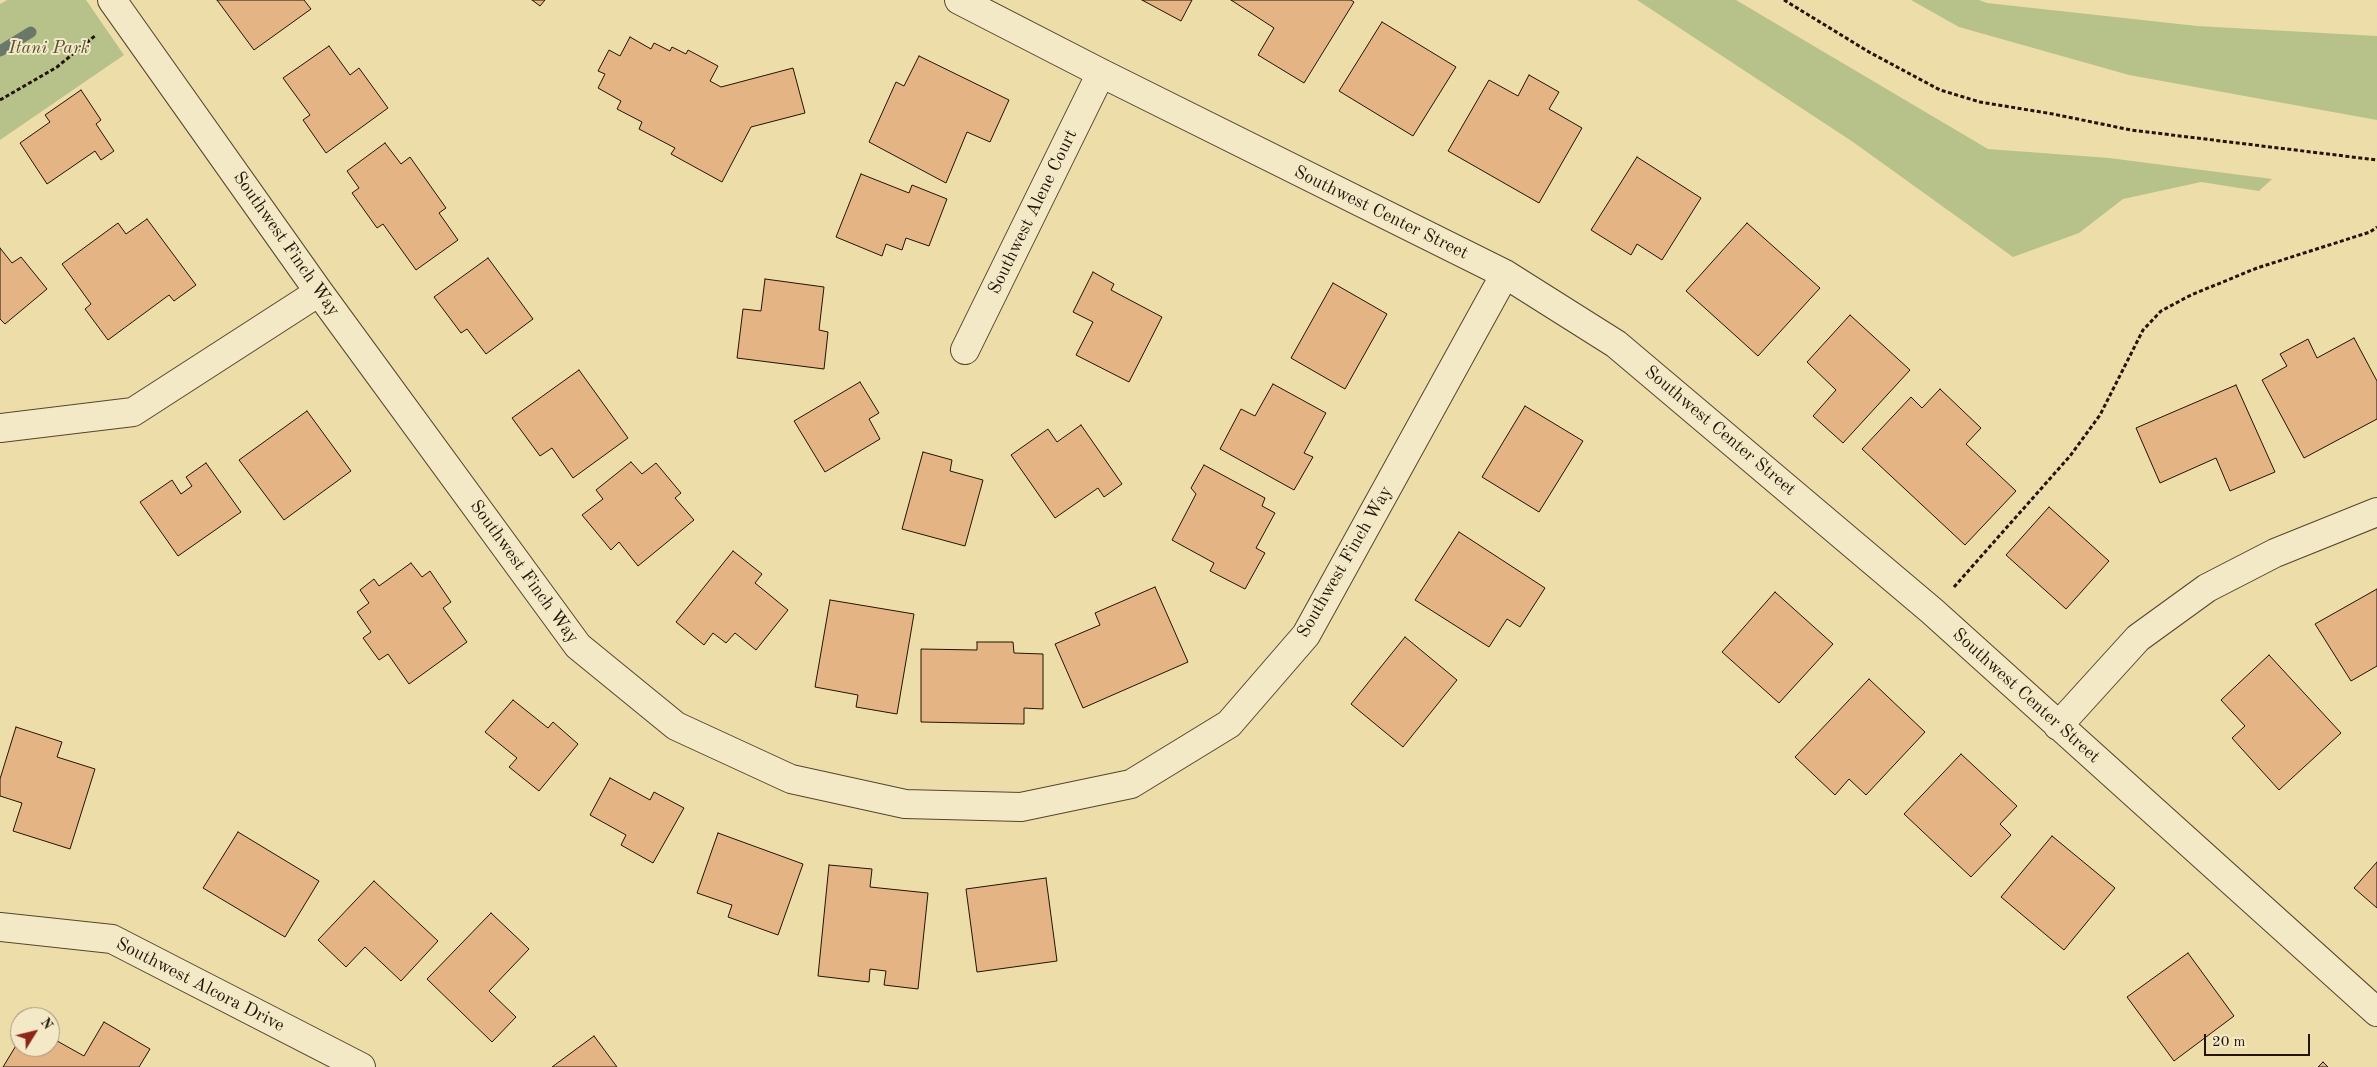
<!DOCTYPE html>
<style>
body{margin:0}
#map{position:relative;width:2377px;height:1067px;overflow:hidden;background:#eddda9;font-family:"Old Standard TT",serif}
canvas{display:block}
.north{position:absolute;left:10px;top:1007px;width:50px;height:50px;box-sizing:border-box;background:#f3e9c7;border:1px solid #9f9479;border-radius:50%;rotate:54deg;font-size:14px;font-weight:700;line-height:20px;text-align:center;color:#211403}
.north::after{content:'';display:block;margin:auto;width:18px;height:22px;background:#8f2418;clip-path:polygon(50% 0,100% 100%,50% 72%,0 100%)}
.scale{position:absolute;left:2204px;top:1034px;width:106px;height:22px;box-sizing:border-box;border:2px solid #211403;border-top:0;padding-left:6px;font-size:15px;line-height:18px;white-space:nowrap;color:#211403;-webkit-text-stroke:4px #f3e9c7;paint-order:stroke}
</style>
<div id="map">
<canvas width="2377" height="1067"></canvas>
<div class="north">N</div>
<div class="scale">20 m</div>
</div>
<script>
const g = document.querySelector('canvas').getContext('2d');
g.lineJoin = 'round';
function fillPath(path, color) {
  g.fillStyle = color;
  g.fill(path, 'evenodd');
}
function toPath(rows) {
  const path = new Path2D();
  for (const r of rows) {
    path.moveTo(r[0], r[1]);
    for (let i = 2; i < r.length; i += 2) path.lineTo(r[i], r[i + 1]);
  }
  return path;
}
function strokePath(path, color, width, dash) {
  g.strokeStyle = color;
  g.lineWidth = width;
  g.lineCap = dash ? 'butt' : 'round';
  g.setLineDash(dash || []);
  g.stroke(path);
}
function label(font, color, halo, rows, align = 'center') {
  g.font = font + ' "Old Standard TT",serif';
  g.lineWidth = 4;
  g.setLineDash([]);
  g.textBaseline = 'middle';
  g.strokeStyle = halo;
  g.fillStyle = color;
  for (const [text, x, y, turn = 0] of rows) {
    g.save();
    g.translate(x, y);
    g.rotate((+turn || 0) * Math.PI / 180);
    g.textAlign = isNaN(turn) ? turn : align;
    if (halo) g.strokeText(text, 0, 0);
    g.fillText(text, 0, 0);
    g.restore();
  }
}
const green = toPath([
 [7,0,86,0,124,55,0,140,0,4],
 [1637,0,1736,0,1988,149,2109,158,2272,179,2259,191,2201,182,2123,199,2079,233,2013,257,1853,142],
 [1911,0,1979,0,1987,3,2197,26,2377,36,2377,120,2129,75,1959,27]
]);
const stream = toPath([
 [0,51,31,32]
]);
const building = toPath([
 [217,0,304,0,311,9,254,50,217,0],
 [532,0,545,0,540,6,532,0],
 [1142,0,1192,0,1181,21,1142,0],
 [1231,0,1351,0,1354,2,1304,83,1258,55,1274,28,1231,0],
 [1382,22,1456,67,1413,136,1339,91,1382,22],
 [630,37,651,49,654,43,670,51,672,47,686,54,688,50,718,66,710,81,721,87,793,68,805,113,751,127,722,182,671,154,675,148,639,129,642,122,617,109,621,101,598,88,605,74,598,71,609,50,620,56,630,37],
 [329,46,350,75,359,68,388,108,326,153,303,120,310,115,283,78,329,46],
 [919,56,1009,100,990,142,967,132,946,183,869,142,896,82,904,86,919,56],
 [1529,75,1559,92,1549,109,1582,128,1539,203,1448,151,1489,80,1518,96,1529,75],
 [81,90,101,120,96,124,114,151,101,160,95,151,47,184,20,143,50,122,45,115,81,90],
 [385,143,401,164,410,157,446,208,439,213,458,240,416,270,383,224,377,228,352,193,359,188,347,171,385,143],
 [1637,157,1701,198,1662,260,1637,244,1631,255,1591,230,1637,157],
 [861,174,909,193,912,185,947,199,929,246,906,238,902,250,886,244,882,256,836,237,861,174],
 [147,219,196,285,174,301,169,295,108,340,85,309,91,304,62,264,118,223,126,234,147,219],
 [1747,223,1820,288,1758,356,1686,291,1747,223],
 [0,248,12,263,21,257,47,289,5,324,0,319,0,248],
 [488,258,533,319,486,354,467,329,461,333,434,297,488,258],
 [1093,272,1114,284,1111,290,1162,317,1129,382,1076,355,1093,322,1073,312,1093,272],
 [765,279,824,287,819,330,828,332,824,369,737,358,743,309,761,311,765,279],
 [1333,283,1387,314,1345,389,1291,358,1333,283],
 [1850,315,1910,370,1843,443,1813,416,1836,390,1807,362,1850,315],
 [2354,338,2377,381,2377,419,2304,458,2262,380,2287,366,2280,354,2308,339,2317,358,2354,338],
 [579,370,628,438,573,478,552,448,540,456,512,418,579,370],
 [860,382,879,413,869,419,880,439,825,472,794,421,860,382],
 [1273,384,1326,413,1304,453,1313,457,1294,490,1220,449,1241,409,1255,416,1273,384],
 [2236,385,2275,472,2230,491,2216,458,2160,483,2136,428,2236,385],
 [1940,389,1981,428,1966,444,2016,491,1965,545,1862,449,1911,397,1922,408,1940,389],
 [1525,406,1583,441,1539,512,1482,477,1525,406],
 [307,411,351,471,284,520,239,460,307,411],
 [1081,425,1122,484,1104,497,1098,488,1055,518,1011,455,1048,429,1057,442,1081,425],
 [923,452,952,460,950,471,983,480,965,546,902,529,923,452],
 [631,462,642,474,656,463,681,493,675,498,694,520,638,566,619,542,611,550,582,515,603,499,596,490,631,462],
 [206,463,241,512,178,556,140,502,172,480,181,494,192,486,186,477,206,463],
 [1204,465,1265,498,1262,506,1275,513,1256,548,1265,553,1245,589,1210,571,1214,563,1172,540,1196,494,1191,488,1204,465],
 [2049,507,2109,561,2066,609,2006,555,2049,507],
 [1459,532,1545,588,1520,627,1507,619,1489,647,1415,600,1459,532],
 [733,551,762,574,755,583,788,610,756,650,735,633,726,643,713,633,704,645,676,622,733,551],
 [411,563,422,577,430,571,451,602,443,608,467,642,409,684,388,654,379,660,363,638,371,632,357,612,369,603,360,590,374,579,379,586,411,563],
 [1155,587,1188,662,1083,708,1055,644,1100,625,1095,613,1155,587],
 [2377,589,2377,666,2351,681,2315,624,2377,589],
 [1775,592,1833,644,1779,703,1722,652,1775,592],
 [830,600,914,614,897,714,856,707,858,695,815,687,830,600],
 [1405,637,1457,680,1403,747,1351,704,1405,637],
 [977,642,1013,642,1014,653,1043,654,1043,709,1024,708,1024,724,921,722,921,649,977,650,977,642],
 [2269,655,2341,733,2279,790,2232,738,2245,726,2221,700,2269,655],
 [1869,679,1925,732,1866,795,1849,779,1835,795,1795,757,1869,679],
 [513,700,548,728,553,722,578,744,539,791,509,767,517,758,485,732,513,700],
 [16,727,62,742,57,757,95,769,70,849,13,831,22,803,0,796,0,779,16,727],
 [1961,754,2017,806,2000,824,2011,835,1971,877,1904,814,1961,754],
 [610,778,650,800,654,792,684,808,653,863,621,845,626,835,590,815,610,778],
 [238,832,319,881,285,937,203,888,238,832],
 [718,833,803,864,778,935,728,917,732,905,697,893,718,833],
 [2052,836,2115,888,2064,950,2001,897,2052,836],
 [2377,862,2377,908,2354,888,2377,862],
 [829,865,872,869,870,887,928,893,918,989,884,985,886,971,870,969,869,982,818,976,829,865],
 [1046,878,1057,961,977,972,966,889,1046,878],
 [374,881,438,941,401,981,365,947,346,967,318,940,374,881],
 [491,913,529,949,489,991,516,1017,492,1042,427,979,491,913],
 [2188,953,2234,1016,2174,1061,2127,997,2188,953],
 [104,1022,150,1049,139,1067,3,1067,20,1039,20,1047,50,1047,50,1037,84,1056,104,1022],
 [594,1036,617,1067,552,1067,594,1036],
 [2323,1062,2328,1067,2318,1067,2323,1062]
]);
const path = toPath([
 [1784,0,1869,52,1940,90,1980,102,2053,114,2131,130,2377,160],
 [0,100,57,67,96,35],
 [1954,587,2070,456,2100,415,2143,330,2161,311,2191,295,2257,268,2370,232,2377,227]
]);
const minor = toPath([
 [112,0,319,292,578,646,676,726,791,779,905,804,1021,807,1131,784,1229,724,1306,635,1505,274],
 [959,0,1101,73,1505,274,1616,344,1932,611,2377,1012],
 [965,350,1101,73],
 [0,428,133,412,319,292],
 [2058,726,2138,638,2207,588,2275,553,2377,512],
 [0,927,112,939,361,1067]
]);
const parkNames = [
 ["Itani Park",49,48]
];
const streetNames = [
 ["Southwest Alene Court",1033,212,-64],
 ["Southwest Center Street",1381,213,26],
 ["Southwest Finch Way",286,244,55],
 ["Southwest Center Street",1720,431,40],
 ["Southwest Finch Way",1345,562,-60],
 ["Southwest Finch Way",524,572,54],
 ["Southwest Center Street",2026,696,42],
 ["Southwest Alcora Drive",200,985,27]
];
fillPath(green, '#b6c28a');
strokePath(stream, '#6a786a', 11);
fillPath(building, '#e5b484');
strokePath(building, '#211403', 1);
strokePath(minor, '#54462c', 30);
strokePath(path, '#211403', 3, [4, 2.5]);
strokePath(minor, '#f3e9c7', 28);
label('italic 18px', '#555132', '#f3e9c7', parkNames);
label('18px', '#211403', '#f3e9c7', streetNames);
</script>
